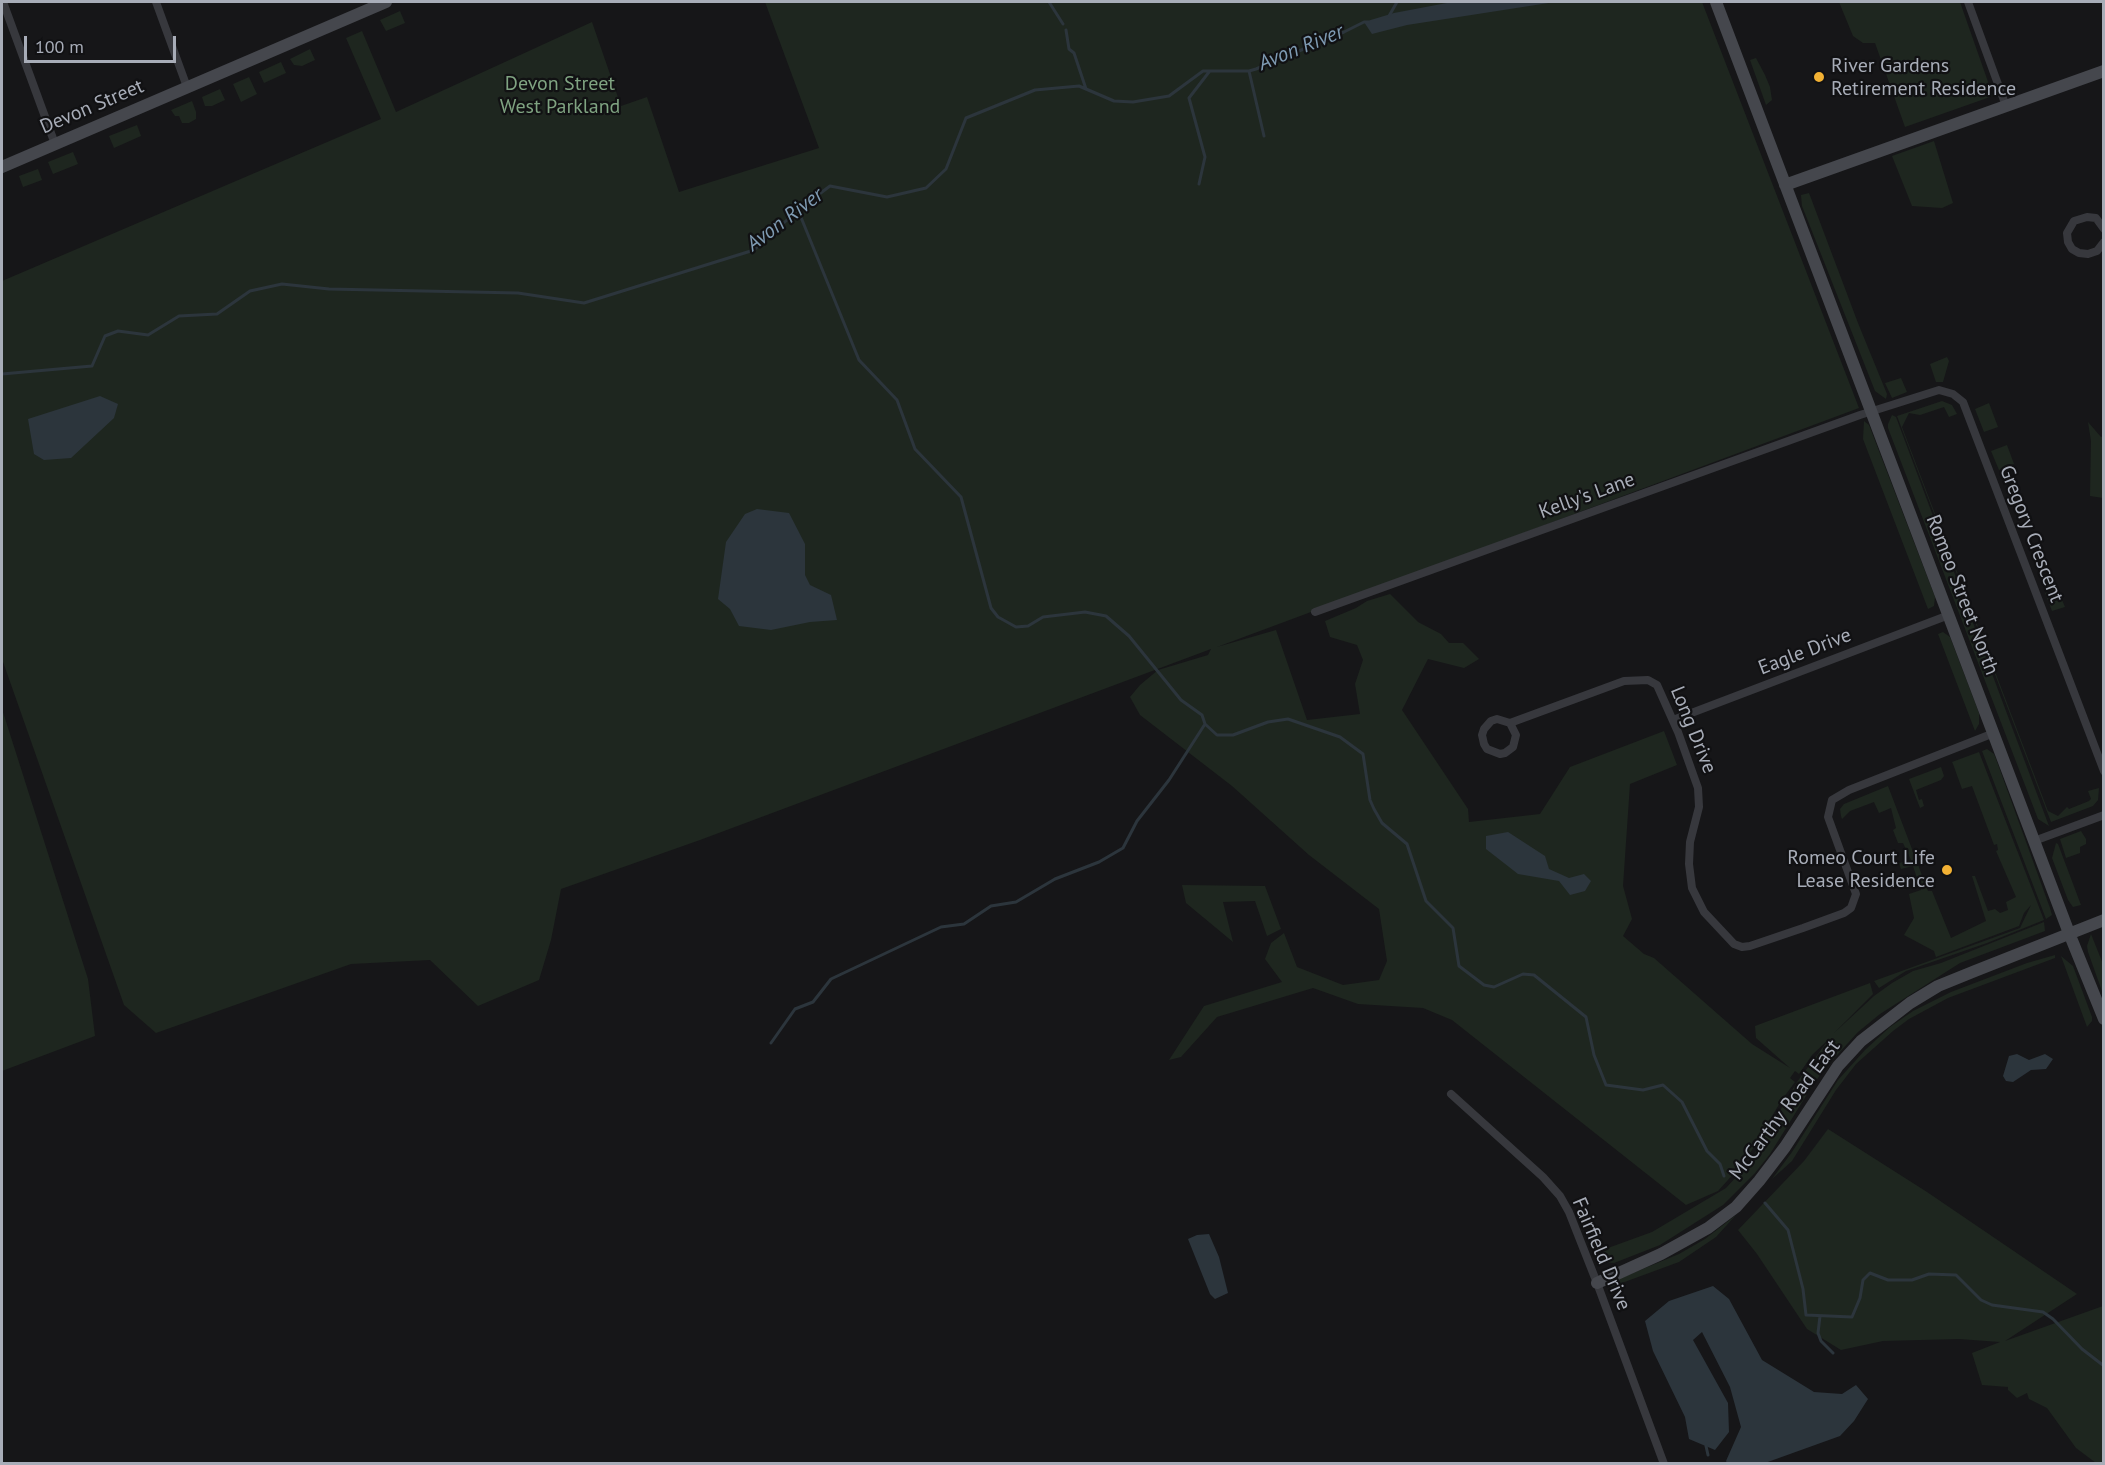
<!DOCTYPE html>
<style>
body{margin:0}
#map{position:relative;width:2105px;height:1465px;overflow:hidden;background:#161618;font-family:"PT Sans",sans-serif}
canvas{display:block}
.frame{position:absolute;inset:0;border:3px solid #a8adb8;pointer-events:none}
.scale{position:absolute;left:24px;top:36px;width:152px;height:27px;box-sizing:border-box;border:3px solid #a8adb8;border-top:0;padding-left:8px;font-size:18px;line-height:21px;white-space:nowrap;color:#a8adb8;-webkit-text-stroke:4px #111113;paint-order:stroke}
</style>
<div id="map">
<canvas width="2105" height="1465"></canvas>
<div class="frame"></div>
<div class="scale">100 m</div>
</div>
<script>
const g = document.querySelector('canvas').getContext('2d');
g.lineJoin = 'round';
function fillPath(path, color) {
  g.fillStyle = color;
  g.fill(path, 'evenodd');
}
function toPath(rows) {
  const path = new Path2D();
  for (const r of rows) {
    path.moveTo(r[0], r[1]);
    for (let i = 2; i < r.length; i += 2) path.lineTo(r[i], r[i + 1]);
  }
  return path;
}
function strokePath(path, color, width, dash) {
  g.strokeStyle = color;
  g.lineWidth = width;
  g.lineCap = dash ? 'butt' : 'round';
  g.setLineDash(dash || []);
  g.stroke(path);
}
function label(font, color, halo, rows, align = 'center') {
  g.font = font + ' "PT Sans",sans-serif';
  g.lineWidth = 4.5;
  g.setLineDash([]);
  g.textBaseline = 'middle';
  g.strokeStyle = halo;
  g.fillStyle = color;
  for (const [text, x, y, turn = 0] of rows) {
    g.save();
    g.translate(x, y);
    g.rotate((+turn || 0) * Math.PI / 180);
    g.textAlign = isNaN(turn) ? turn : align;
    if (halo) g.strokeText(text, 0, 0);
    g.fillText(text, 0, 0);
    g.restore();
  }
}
const green = toPath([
 [765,2,1702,2,1859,408,1217,647,1276,630,1307,720,1360,714,1355,684,1363,660,1357,645,1330,637,1325,621,1356,608,1367,601,1390,594,1418,622,1441,634,1449,643,1463,643,1479,659,1464,668,1428,659,1402,710,1468,809,1469,822,1540,814,1570,767,1664,731,1677,765,1630,784,1623,886,1632,919,1623,936,1644,954,1654,958,1752,1044,1790,1068,1756,1038,1755,1026,1870,983,1873,994,1834,1033,1874,996,1892,983,1913,971,1941,963,2044,922,2045,931,1960,963,1880,1014,1858,1032,1828,1065,1814,1083,1770,1154,1755,1173,1723,1205,1660,1245,1614,1263,1601,1262,1597,1252,1652,1232,1726,1188,1749,1163,1797,1082,1829,1039,1812,1055,1799,1074,1795,1071,1790,1078,1795,1082,1781,1101,1746,1160,1718,1191,1686,1205,1452,1020,1423,1008,1358,1004,1313,988,1217,1017,1181,1057,1169,1060,1204,1006,1282,982,1265,959,1271,943,1284,933,1297,967,1343,985,1379,980,1387,961,1379,909,1309,855,1232,786,1140,715,1130,697,1140,685,1158,670,1208,655,1211,649,700,840,561,889,551,940,539,980,478,1006,430,960,351,964,156,1033,124,1005,2,659,2,281,381,119,346,38,362,31,396,112,592,22,621,106,647,97,679,192,819,148],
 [1839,2,1960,2,1993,96,1905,127,1875,43,1863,43,1853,36],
 [400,11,405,23,386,31,380,20],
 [310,49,315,60,302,66,294,65,290,59],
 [1756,58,1765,75,1770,87,1772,100,1766,105,1750,60],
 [281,62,286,73,264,83,259,72],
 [249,77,257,94,241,102,233,84],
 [220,89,225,100,212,106,205,106,202,97],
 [192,101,196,112,196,119,189,123,182,123,179,116,175,116,171,110],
 [137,125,141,136,114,148,109,136],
 [1934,141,1953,203,1942,208,1912,206,1892,156],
 [73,152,78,164,53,174,48,162],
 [38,169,42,180,23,187,19,176],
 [1809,193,1858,323,1887,394,1886,399,1875,391,1802,206,1801,195],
 [1947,357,1949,361,1943,382,1936,382,1930,364],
 [1901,378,1907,392,1892,398,1885,383],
 [1942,401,1952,405,1957,414,1949,417,1944,407,1920,415,1909,413,1902,427,2048,811,2058,816,2067,807,2069,809,2089,801,2091,799,2088,791,2099,788,2098,800,2093,806,2051,822,1897,416],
 [1989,403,1998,427,1984,432,1975,409],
 [1892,415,1896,417,2049,826,2038,819,1888,428,1888,424],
 [1864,421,1869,425,1935,597,1934,606,1928,609,1863,439],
 [2088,422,2101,437,2103,436,2103,498,2090,496,2091,441],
 [2007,445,2014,464,1999,470,1991,451],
 [2057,588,2065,607,2052,611,2045,593],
 [1943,632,1950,637,1979,713,1979,724,1975,731,1938,634],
 [2,709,88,979,95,1036,2,1071],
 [1987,749,1994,754,1996,759,2050,908,2052,915,2046,919,1982,751],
 [1979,752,2044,920,1987,943,1906,971,1879,988,1874,981,2020,928,2031,905,2024,913,2019,926,1936,957,1934,951,1904,935,1914,918,1909,894,1921,890,1913,866,1901,869,1899,863,1911,860,1903,843,1898,843,1893,830,1896,828,1891,808,1879,813,1874,802,1850,811,1842,819,1841,816,1840,809,1844,804,1888,786,1928,891,1932,891,1951,938,1986,921,1972,876,1975,876,1988,911,1995,909,2000,913,2008,910,2006,902,2016,897,1996,851,1998,850,1997,844,1994,845,1972,786,1962,789,1953,764,1952,762],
 [1941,767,1944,776,1941,780,1916,790,1919,800,1922,799,1924,806,1920,808,1909,779],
 [2081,831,2086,839,2086,844,2080,847,2080,853,2066,858,2060,839],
 [2056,843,2058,844,2081,905,2073,907,2068,900,2052,858],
 [1182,885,1265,886,1281,929,1267,936,1255,901,1223,902,1233,942,1186,903],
 [2091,934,2103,964,2103,994,2088,952,2087,946],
 [2055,955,2055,958,1948,998,1909,1019,1893,1031,1856,1064,1836,1090,1792,1161,1772,1179,1792,1152,1838,1080,1865,1050,1890,1027,1913,1011,1951,992,2027,963],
 [2061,956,2073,966,2092,1017,2092,1021,2087,1027],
 [1828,1129,1927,1192,2077,1294,2005,1341,2103,1306,2103,1463,2096,1463,2076,1448,2047,1408,2029,1399,2027,1393,2017,1398,2008,1390,2008,1387,1982,1385,1972,1353,2000,1342,1959,1339,1883,1341,1841,1350,1807,1329,1757,1254,1738,1230,1804,1161],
 [1736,1215,1716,1237,1679,1262,1611,1287,1609,1286,1616,1280,1679,1254,1705,1239]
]);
const water = toPath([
 [1452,2,1555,2,1407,25,1372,34,1364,22,1394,13],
 [100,396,118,404,114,418,71,458,44,460,34,454,28,419],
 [757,509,789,513,805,544,805,575,810,585,831,595,837,620,810,622,771,630,739,626,730,609,718,599,726,542,745,514],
 [1508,832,1545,856,1549,869,1569,878,1584,874,1591,881,1585,891,1570,895,1559,881,1518,874,1486,849,1486,836],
 [2017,1054,2029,1060,2045,1054,2053,1059,2046,1069,2031,1070,2013,1082,2006,1081,2003,1076,2009,1056],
 [1209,1234,1219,1257,1228,1293,1215,1299,1210,1294,1188,1239,1197,1235],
 [1713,1286,1729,1299,1762,1360,1814,1392,1842,1394,1856,1385,1868,1399,1854,1421,1840,1436,1765,1463,1727,1463,1726,1461,1741,1427,1730,1387,1702,1332,1693,1340,1728,1403,1729,1432,1715,1450,1689,1439,1685,1417,1653,1351,1645,1321,1669,1301]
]);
const stream = toPath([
 [1049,2,1063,24],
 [1389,16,1397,2],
 [1066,30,1069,49,1074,53,1086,89],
 [1249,71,1264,136],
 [1199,184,1205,157,1189,98,1209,72],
 [798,210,859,360,897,400,915,449,961,497,991,608,998,617,1016,627,1028,626,1043,617,1085,612,1106,616,1129,636,1181,700,1202,715,1205,724,1217,735,1233,735,1268,722,1288,719,1340,737,1363,754,1370,800,1374,809,1382,823,1407,844,1426,901,1453,928,1459,966,1484,985,1494,987,1523,974,1534,975,1586,1017,1594,1055,1606,1085,1643,1090,1663,1085,1682,1102,1707,1151,1720,1164,1724,1176],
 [2,374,92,366,105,336,118,331,148,335,179,316,217,314,250,291,282,284,329,289,518,293,584,303,754,250,798,210,830,186,887,197,926,188,946,169,966,118,1035,90,1079,86,1114,101,1133,102,1169,96,1203,71,1249,71,1256,69,1344,32,1364,22,1368,22],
 [771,1043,795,1009,813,1002,831,979,941,927,964,924,991,906,1016,902,1055,879,1099,862,1123,848,1137,821,1169,780,1205,724],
 [1765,1203,1788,1230,1803,1289,1806,1315,1852,1317,1860,1298,1863,1280,1870,1273,1888,1280,1912,1280,1929,1274,1956,1275,1981,1300,1992,1305,2043,1312,2053,1319,2082,1349,2104,1366],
 [1820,1316,1818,1333,1821,1341,1833,1353],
 [1706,1446,1708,1455]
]);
const street = toPath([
 [3,2,55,144],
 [156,2,187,87],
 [1968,2,2006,106],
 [2104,229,2096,218,2087,217,2074,221,2067,233,2068,242,2072,249,2079,253,2088,254,2097,251,2104,242],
 [1315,612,1860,415,1939,390,1953,394,1963,402,2104,771],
 [1673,720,1949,615],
 [1510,723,1516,735,1513,747,1505,753,1500,754,1487,749,1484,744,1482,735,1484,729,1491,721,1497,719,1510,723,1624,681,1648,680,1657,685,1678,732,1698,788,1699,807,1690,842,1689,864,1692,888,1704,912,1734,944,1742,947,1750,946,1803,928,1844,913,1851,908,1856,894,1828,817,1832,800,1849,790,1994,733],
 [2034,841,2104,815],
 [1451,1094,1543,1177,1560,1196,1569,1212,1597,1283,1664,1464]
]);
const secondary = toPath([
 [1716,2,2069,933,2104,1019],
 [2,167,386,2],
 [1785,185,2104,71],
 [1597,1283,1661,1254,1708,1228,1736,1207,1759,1181,1785,1147,1838,1066,1861,1041,1910,1003,1938,986,1975,971,2104,920]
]);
const markers = [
 [1819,77,6,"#f2b134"],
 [1947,870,6,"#f2b134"]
];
const poiNames = [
 ["River Gardens",1831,66],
 ["Retirement Residence",1831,89],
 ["Romeo Court Life",1935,858,"right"],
 ["Lease Residence",1935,881,"right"]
];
const parkNames = [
 ["Devon Street",560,84],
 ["West Parkland",560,107]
];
const streetNames = [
 ["Devon Street",92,107,-23],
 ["Kelly's Lane",1587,496,-20],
 ["Gregory Crescent",2031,534,69],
 ["Romeo Street North",1962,595,69],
 ["Eagle Drive",1805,652,-21],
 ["Long Drive",1693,730,68],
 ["McCarthy Road East",1785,1110,-53],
 ["Fairfield Drive",1601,1254,67]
];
const waterNames = [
 ["Avon River",1301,48,-22],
 ["Avon River",785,220,-37]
];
fillPath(green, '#1e261f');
fillPath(water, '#2c353c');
strokePath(stream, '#2c353c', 3);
strokePath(street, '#37383d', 8);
strokePath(secondary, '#45474d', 12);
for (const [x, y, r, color] of markers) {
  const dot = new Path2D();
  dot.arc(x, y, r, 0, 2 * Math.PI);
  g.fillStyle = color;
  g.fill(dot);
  strokePath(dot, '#111113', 2);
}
label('20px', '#a8adb8', '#111113', poiNames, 'left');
label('20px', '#7fa381', '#111113', parkNames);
label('20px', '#a8adb8', '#111113', streetNames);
label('italic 21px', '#7f9bb3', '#111113', waterNames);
</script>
